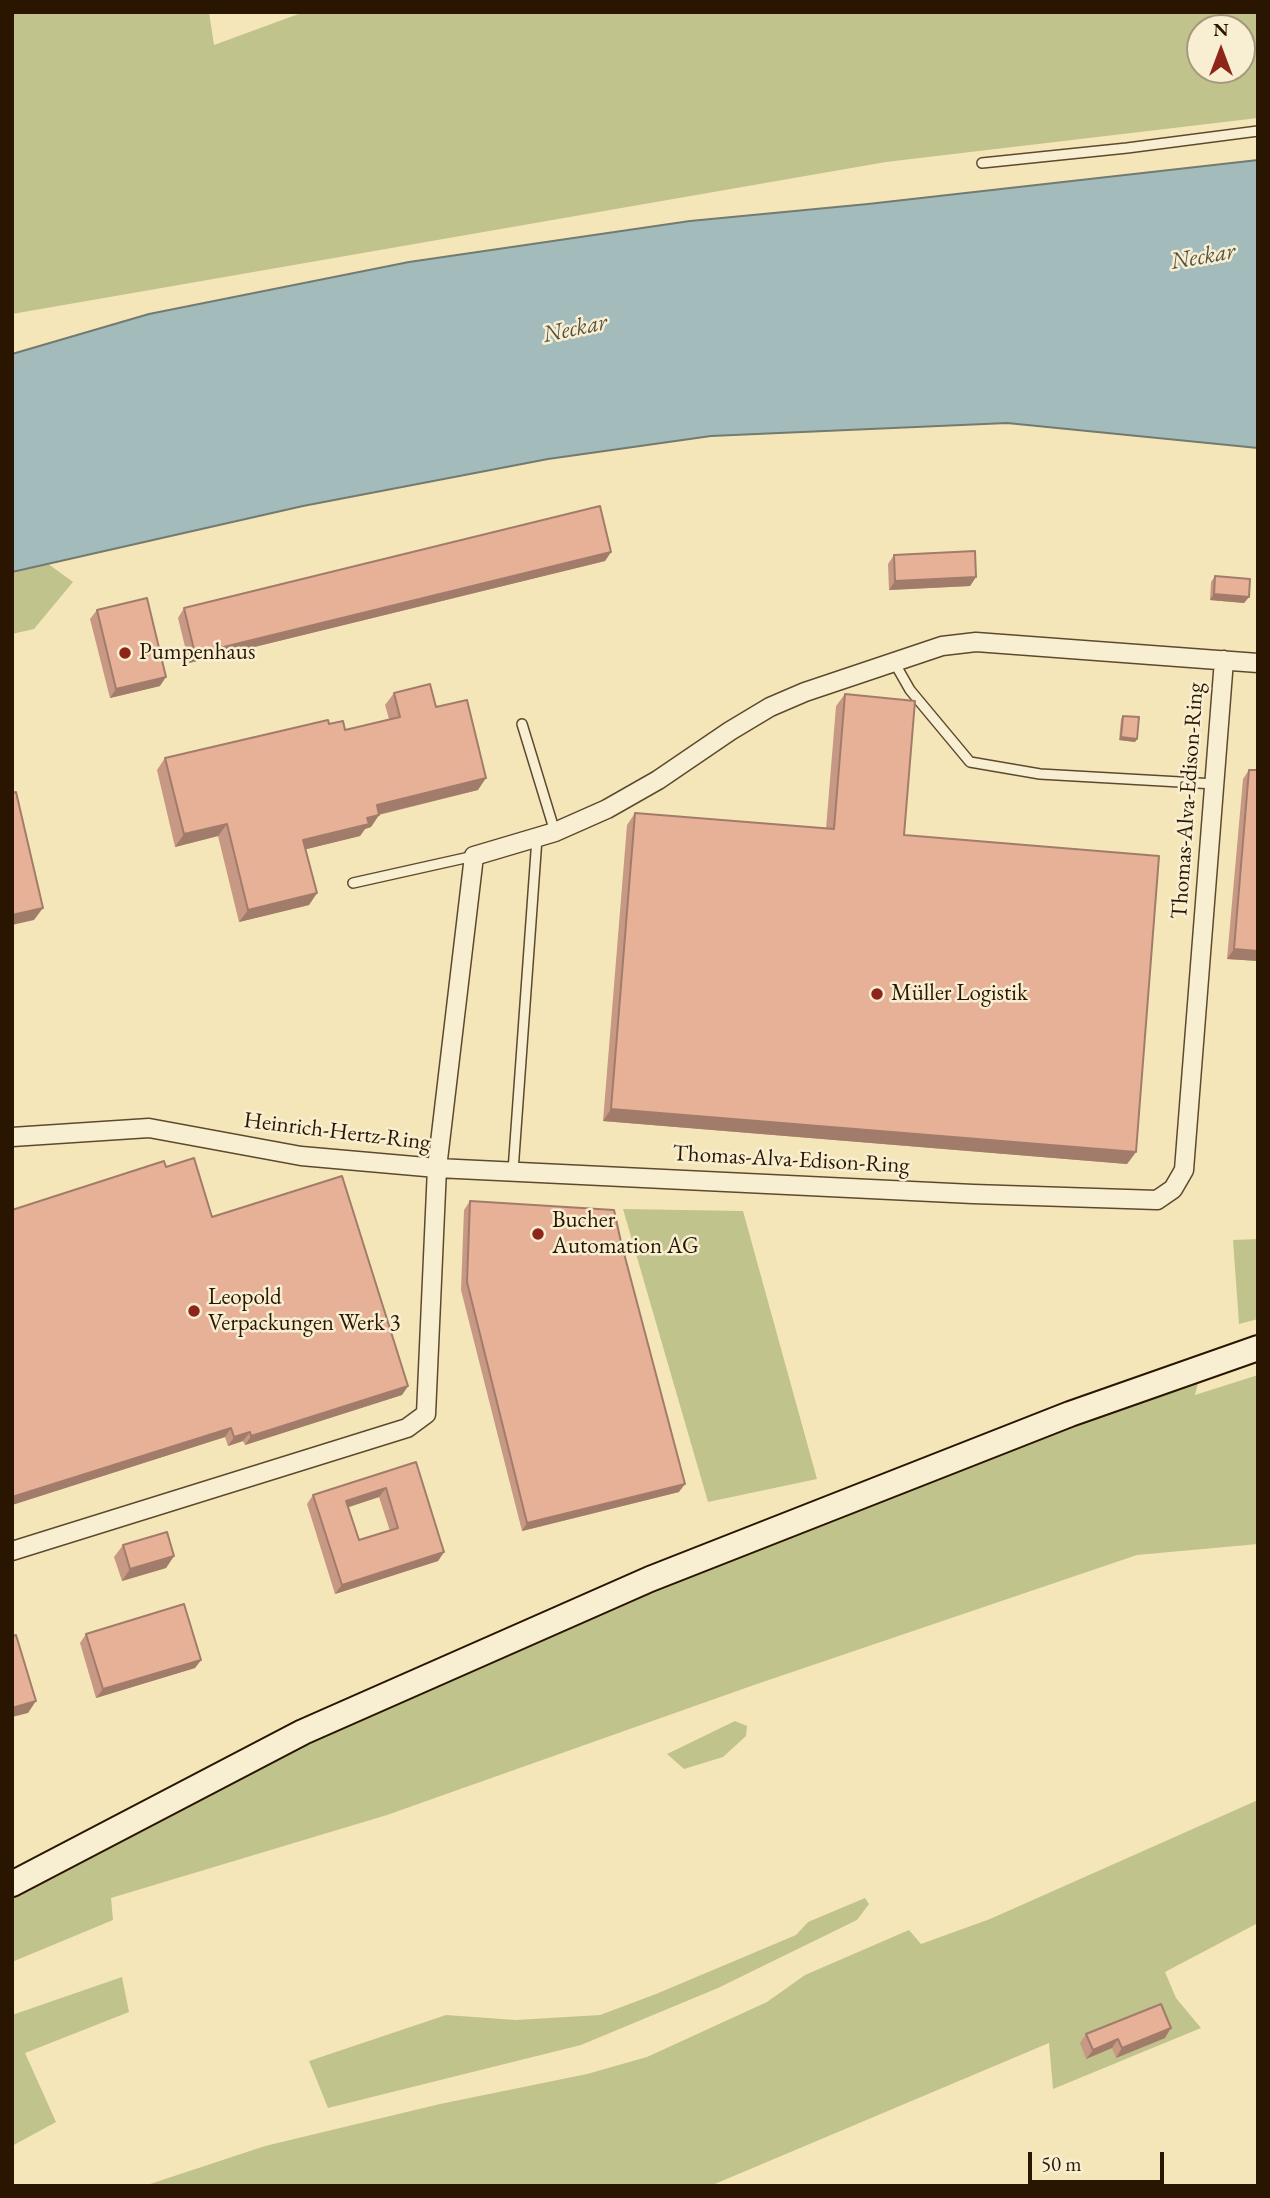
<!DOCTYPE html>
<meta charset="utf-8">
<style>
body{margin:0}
#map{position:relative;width:1270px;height:2198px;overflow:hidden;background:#f5e6b9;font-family:"EB Garamond",serif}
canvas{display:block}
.frame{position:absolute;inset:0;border:14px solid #2a1600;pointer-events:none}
.north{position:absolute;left:1186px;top:14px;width:70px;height:70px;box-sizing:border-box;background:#f8efd2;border:2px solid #a6987e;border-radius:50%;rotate:0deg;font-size:19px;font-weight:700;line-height:28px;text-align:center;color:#2a1600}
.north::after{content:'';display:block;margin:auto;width:24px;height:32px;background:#8f2418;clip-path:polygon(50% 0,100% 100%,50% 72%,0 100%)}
.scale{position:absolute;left:1028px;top:2152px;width:136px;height:32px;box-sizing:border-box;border:4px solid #2a1600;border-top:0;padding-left:9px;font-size:21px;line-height:24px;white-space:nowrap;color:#2a1600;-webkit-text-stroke:5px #f8efd2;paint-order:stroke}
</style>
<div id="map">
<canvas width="1270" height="2198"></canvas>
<div class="frame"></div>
<div class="north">N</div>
<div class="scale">50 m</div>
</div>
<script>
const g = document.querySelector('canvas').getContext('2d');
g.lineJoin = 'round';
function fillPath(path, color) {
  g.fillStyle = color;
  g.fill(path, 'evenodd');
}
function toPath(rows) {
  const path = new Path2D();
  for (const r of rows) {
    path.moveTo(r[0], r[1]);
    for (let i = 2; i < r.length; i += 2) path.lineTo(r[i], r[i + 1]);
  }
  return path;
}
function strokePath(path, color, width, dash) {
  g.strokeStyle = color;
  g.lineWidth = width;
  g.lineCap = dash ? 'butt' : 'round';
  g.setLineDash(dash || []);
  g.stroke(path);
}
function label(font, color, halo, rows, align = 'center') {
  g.font = font + ' "EB Garamond",serif';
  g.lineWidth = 5;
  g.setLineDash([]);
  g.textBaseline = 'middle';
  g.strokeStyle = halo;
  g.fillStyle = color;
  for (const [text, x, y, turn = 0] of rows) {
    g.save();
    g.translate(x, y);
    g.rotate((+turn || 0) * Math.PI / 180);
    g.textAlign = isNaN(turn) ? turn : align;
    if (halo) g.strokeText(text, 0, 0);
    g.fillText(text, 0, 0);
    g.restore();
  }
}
const green = toPath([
 [12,12,209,12,214,45,304,12,1258,12,1258,118,886,162,12,314],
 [1200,28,1242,28,1242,70,1200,70],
 [47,563,73,582,34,629,12,634,12,572],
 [623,1209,743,1211,817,1479,708,1502],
 [1258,1239,1258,1319,1239,1324,1233,1240],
 [1258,1375,1258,1544,1137,1555,754,1685,387,1815,111,1898,113,1920,12,1962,12,1891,305,1739,503,1649,1071,1420,1199,1379,1195,1395],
 [735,1721,747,1726,746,1736,723,1757,684,1769,667,1754],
 [1258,1800,1258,1923,1165,1972,1176,1998,1201,2028,1053,2089,1049,2043,710,2186,144,2186,265,2146,440,2104,587,2074,647,2057,767,2002,805,1975,909,1930,921,1944,990,1919],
 [865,1898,869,1904,857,1920,718,1988,581,2045,328,2108,309,2061,446,2015,516,2020,600,2015,656,1994,796,1935,808,1922],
 [122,1977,129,2012,25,2053,56,2122,12,2146,12,2015]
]);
const water = toPath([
 [1258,160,1258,448,1007,423,711,436,548,459,303,506,12,572,12,354,149,314,409,262,690,221,868,204,1258,160]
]);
const lane = toPath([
 [982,163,1127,148,1258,131],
 [894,662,910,690,970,762,1040,774,1215,784],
 [522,724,555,832],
 [353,883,474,856],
 [513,1171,537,838]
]);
const street = toPath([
 [12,1137,149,1128,301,1156,437,1168,973,1194,1157,1200,1173,1189,1184,1170,1224,660],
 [12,1551,407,1428,426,1414,437,1168,474,856,555,832,607,809,658,780,730,731,770,707,805,692,942,646,976,642,1258,663]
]);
const secondary = toPath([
 [12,1884,303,1732,650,1579,1070,1414,1258,1348]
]);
const wall = toPath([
 [611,552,605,561,189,663,178,618,184,608],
 [894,555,976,577,970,586,889,590,888,564],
 [1215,576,1249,597,1244,603,1210,600,1211,582],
 [97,610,160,686,110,698,90,619],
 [394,693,436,707,478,790,379,815,371,827,365,829,360,836,306,849,317,893,309,905,239,922,218,836,175,847,157,770,165,758,345,730,389,719,385,705],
 [845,694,904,835,1136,1152,1127,1164,603,1121,627,825,635,813,826,829,836,706],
 [1123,716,1137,739,1135,742,1119,740,1121,719],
 [1249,770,1258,961,1227,959,1243,779],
 [166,1167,212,1217,408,1386,402,1395,245,1445,243,1441,228,1446,225,1437,12,1505,12,1210],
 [470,1201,621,1242,679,1492,522,1531,461,1290,464,1210],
 [416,1462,444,1552,438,1561,335,1594,307,1504,313,1495],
 [379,1497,390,1531,359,1540,348,1507],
 [123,1545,174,1556,166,1568,122,1581,114,1557],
 [86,1634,201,1660,195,1668,96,1698,80,1643],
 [1086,2034,1165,2038,1116,2058,1112,2048,1086,2059,1080,2043]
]);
const shadedWall = toPath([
 [611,552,605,561,189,663,195,654],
 [976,577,970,586,889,590,895,581],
 [1214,594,1249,597,1244,603,1210,600],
 [166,677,160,686,110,698,116,689],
 [1121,737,1137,739,1135,742,1119,740],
 [486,778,478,790,368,817,377,805],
 [379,815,371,827,365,829,360,836,295,852,303,840],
 [227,824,218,836,175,847,184,834],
 [317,893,309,905,239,922,248,910],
 [43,908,34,920,12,925,12,915],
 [1234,949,1258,951,1258,961,1227,959],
 [611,1109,1136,1152,1127,1164,603,1121],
 [408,1386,402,1395,245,1445,251,1436],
 [231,1428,225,1437,12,1505,12,1497],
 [250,1432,243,1441,228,1446,234,1437],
 [685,1484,679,1492,522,1531,527,1523],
 [386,1488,379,1497,340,1510,346,1501],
 [444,1552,438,1561,335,1594,342,1585],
 [174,1556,166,1568,122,1581,130,1569],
 [201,1660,195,1668,96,1698,103,1689],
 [36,1701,28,1713,12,1717,12,1708],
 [1171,2028,1165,2038,1116,2058,1122,2048],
 [1118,2039,1112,2048,1086,2059,1093,2050]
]);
const building = toPath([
 [600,506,611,552,195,654,184,608,600,506],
 [975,551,976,577,895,581,894,555,975,551],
 [1215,576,1250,579,1249,597,1214,594,1215,576],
 [147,598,166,677,116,689,97,610,147,598],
 [430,684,436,707,467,700,486,778,377,805,379,815,367,818,369,824,303,840,317,893,248,910,227,824,184,834,165,758,328,720,329,724,343,721,345,730,400,717,394,693,430,684],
 [845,694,915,701,904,835,1159,856,1136,1152,611,1109,635,813,834,829,845,694],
 [1123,716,1139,717,1137,739,1121,737,1123,716],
 [1249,770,1258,770,1258,951,1234,949,1249,770],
 [16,792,43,908,12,915,12,793,16,792],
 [194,1158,212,1217,342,1176,408,1386,251,1436,250,1432,234,1437,231,1428,12,1497,12,1210,164,1161,166,1167,194,1158],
 [470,1201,614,1210,621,1242,685,1484,527,1523,467,1282,470,1201],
 [416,1462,444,1552,342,1585,313,1495,416,1462],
 [386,1488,398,1528,359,1540,346,1501,386,1488],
 [167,1532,174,1556,130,1569,123,1545,167,1532],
 [184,1604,201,1660,103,1689,86,1634,184,1604],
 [16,1635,36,1701,12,1708,12,1636,16,1635],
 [1161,2004,1171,2028,1122,2048,1118,2039,1093,2050,1086,2034,1161,2004]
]);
const markers = [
 [125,653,7,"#8f2418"],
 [877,994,7,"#8f2418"],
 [538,1234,7,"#8f2418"],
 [194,1311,7,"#8f2418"]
];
const poiNames = [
 ["Pumpenhaus",139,653],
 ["Müller Logistik",891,994],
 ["Bucher",552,1221],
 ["Automation AG",552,1247],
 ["Leopold",208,1298],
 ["Verpackungen Werk 3",208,1324]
];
const streetNames = [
 ["Thomas-Alva-Edison-Ring",1188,801,-86],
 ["Heinrich-Hertz-Ring",337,1132,7],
 ["Thomas-Alva-Edison-Ring",791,1160,3]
];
const waterNames = [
 ["Neckar",1203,257,-10],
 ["Neckar",575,329,-12]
];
fillPath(green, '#c1c38c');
fillPath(water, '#a3bcbb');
strokePath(water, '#737a70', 2);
strokePath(lane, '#5d4a2e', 12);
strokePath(street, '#5d4a2e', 21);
strokePath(secondary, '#2a1600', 28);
strokePath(lane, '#f8efd2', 9);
strokePath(street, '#f8efd2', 18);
strokePath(secondary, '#f8efd2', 24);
fillPath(wall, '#c79883');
fillPath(shadedWall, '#a27c6a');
fillPath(building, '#e7b198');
strokePath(building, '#a27c6a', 2);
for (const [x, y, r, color] of markers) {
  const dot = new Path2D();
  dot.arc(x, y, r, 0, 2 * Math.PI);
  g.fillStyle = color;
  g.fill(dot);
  strokePath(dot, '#f8efd2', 2.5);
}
label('23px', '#2a1600', '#f8efd2', poiNames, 'left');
label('23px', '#2a1600', '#f8efd2', streetNames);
label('italic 24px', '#545041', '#f8efd2', waterNames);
</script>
